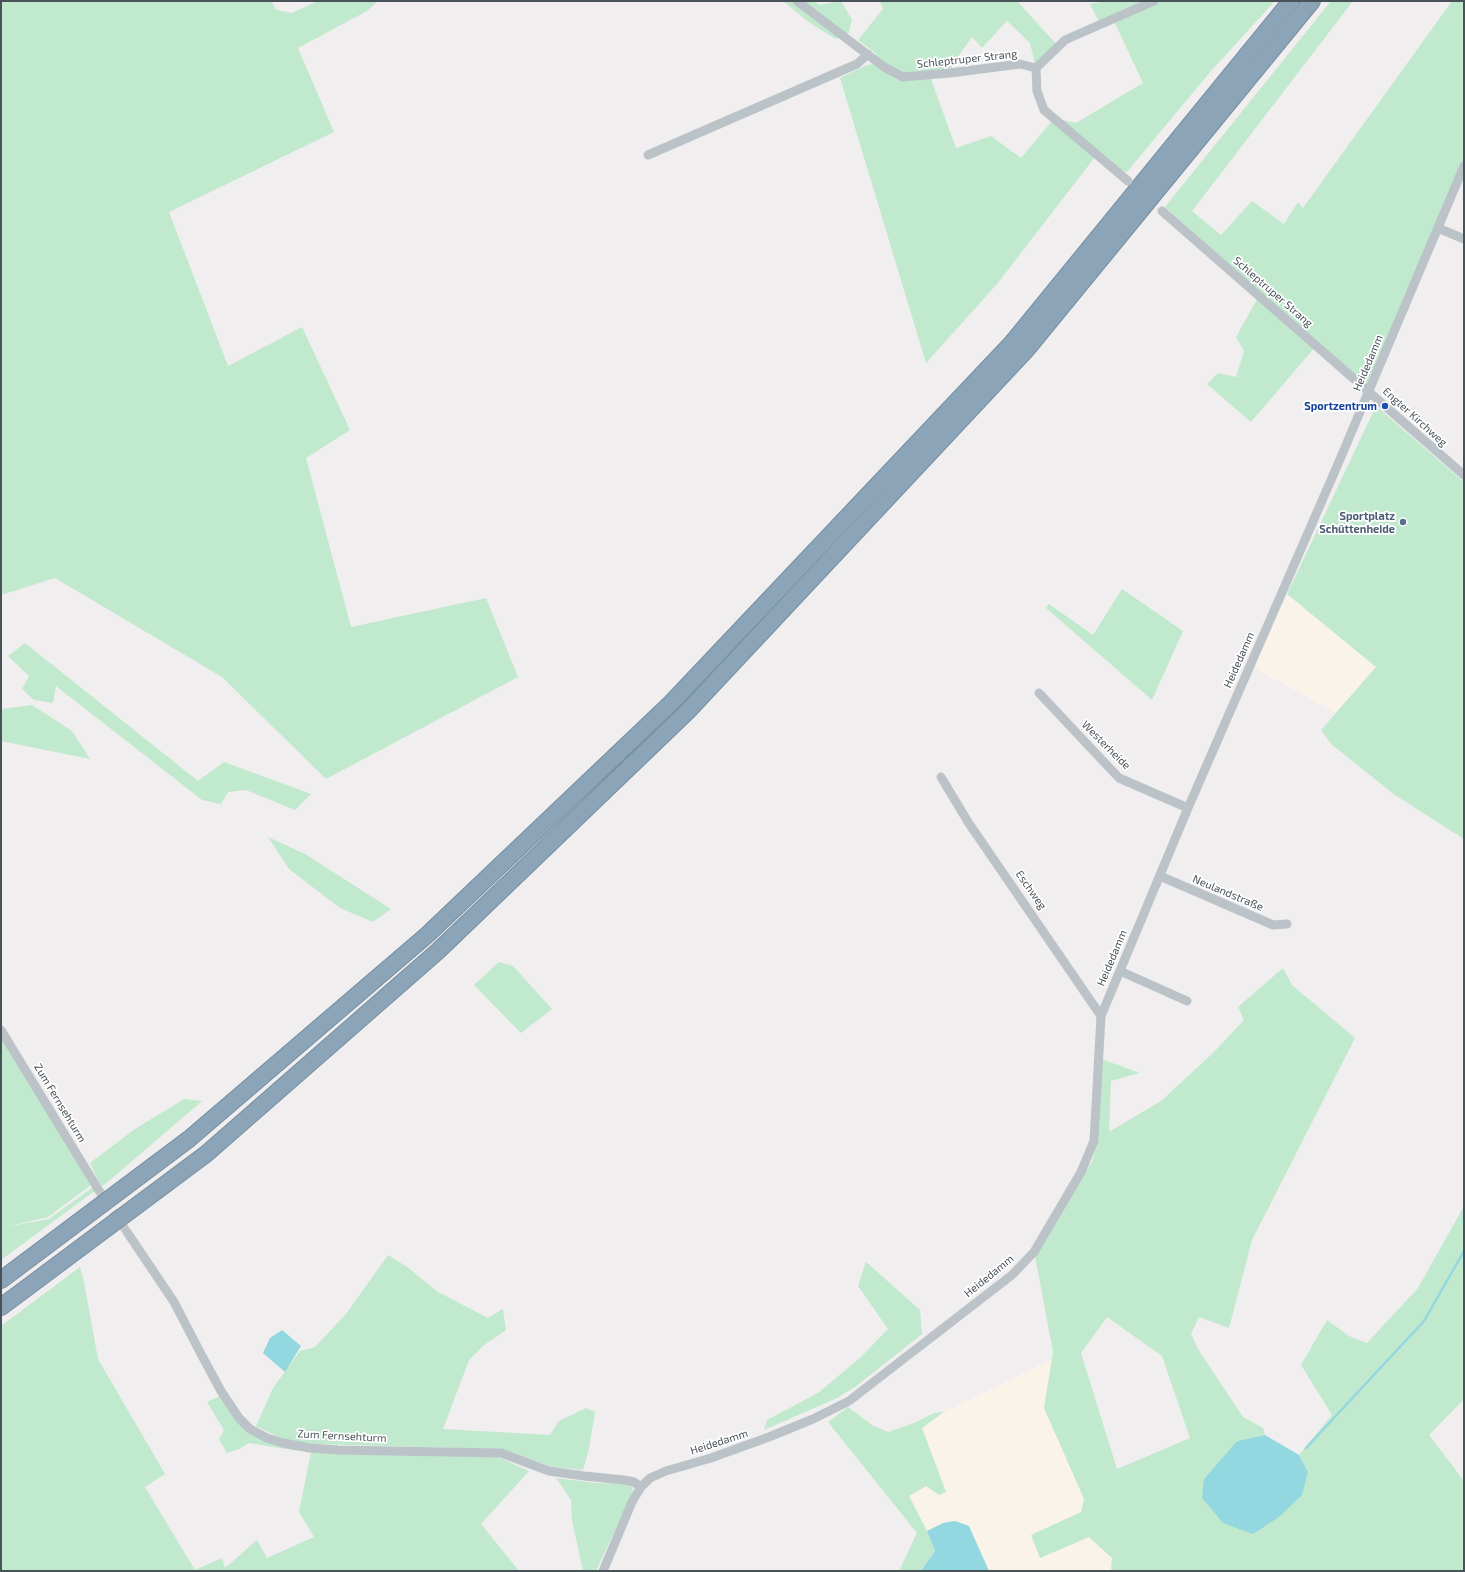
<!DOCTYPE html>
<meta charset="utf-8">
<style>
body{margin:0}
#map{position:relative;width:1465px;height:1572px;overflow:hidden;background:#f0eeee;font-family:"Exo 2",sans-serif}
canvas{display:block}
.frame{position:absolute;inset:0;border:2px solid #485259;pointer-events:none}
</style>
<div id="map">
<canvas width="1465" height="1572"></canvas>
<div class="frame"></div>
</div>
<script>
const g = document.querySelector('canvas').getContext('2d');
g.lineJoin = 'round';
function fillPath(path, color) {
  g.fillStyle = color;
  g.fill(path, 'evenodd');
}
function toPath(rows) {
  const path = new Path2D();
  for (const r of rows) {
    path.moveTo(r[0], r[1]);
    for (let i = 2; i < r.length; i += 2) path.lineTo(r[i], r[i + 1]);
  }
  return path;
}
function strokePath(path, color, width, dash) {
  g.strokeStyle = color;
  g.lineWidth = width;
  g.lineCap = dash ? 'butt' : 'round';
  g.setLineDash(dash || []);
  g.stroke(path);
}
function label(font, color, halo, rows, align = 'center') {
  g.font = font + ' "Exo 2",sans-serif';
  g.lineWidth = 3.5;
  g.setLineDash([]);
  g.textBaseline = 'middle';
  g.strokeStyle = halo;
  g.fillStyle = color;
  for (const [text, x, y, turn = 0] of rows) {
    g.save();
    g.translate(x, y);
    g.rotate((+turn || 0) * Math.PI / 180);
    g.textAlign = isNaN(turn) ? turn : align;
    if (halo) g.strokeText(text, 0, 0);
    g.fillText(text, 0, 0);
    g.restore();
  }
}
const commercial = toPath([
 [1287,594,1376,667,1336,713,1254,668],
 [1052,1359,1044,1408,1084,1499,1081,1512,1031,1535,1040,1558,1089,1537,1112,1559,1111,1571,989,1571,969,1526,955,1521,943,1523,927,1531,909,1496,926,1486,939,1495,946,1492,922,1428,944,1412]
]);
const green = toPath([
 [1,1,271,1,276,10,292,13,318,1,378,1,367,11,298,48,334,132,169,212,228,366,302,327,350,430,306,458,351,627,486,598,518,677,326,779,222,677,55,578,1,595],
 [783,1,814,1,819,5,841,1,852,20,848,34,836,39,810,23],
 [880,1,1017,1,1058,46,1036,68,1030,43,1007,21,982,48,972,37,952,65,952,70,928,71,956,148,991,136,1021,158,1052,121,1095,157,997,284,926,363,840,78,867,65,875,64,881,67,875,53,858,40,883,9],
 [1107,1,1275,1,1211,71,1127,172,1112,167,1054,118,1076,123,1143,83,1113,19,1100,24,1090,4],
 [1331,1,1353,1,1192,211,1221,235,1252,201,1284,224,1298,202,1303,208,1452,1,1464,1,1464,166,1369,391,1352,373,1165,207],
 [1259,296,1316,346,1251,422,1207,384,1218,373,1236,377,1244,351,1236,337],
 [1376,406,1464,482,1464,839,1395,795,1331,744,1321,730,1376,667,1287,594],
 [1122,589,1183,631,1152,700,1046,608,1049,604,1093,635],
 [25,643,198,781,224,762,311,794,295,810,246,790,228,792,221,804,202,800,56,686,53,703,34,700,22,689,29,676,8,656],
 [32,705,72,731,90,759,1,741,1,709],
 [268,837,305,854,391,909,373,922,340,908,289,869],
 [499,962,513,966,552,1009,521,1033,474,985],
 [1283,968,1292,985,1355,1038,1252,1240,1229,1328,1199,1317,1191,1334,1198,1349,1243,1417,1263,1428,1265,1435,1237,1441,1204,1479,1308,1472,1299,1455,1332,1415,1301,1365,1327,1320,1349,1336,1367,1343,1418,1288,1464,1206,1464,1399,1429,1435,1464,1481,1464,1571,1111,1571,1112,1558,1089,1537,1040,1558,1031,1535,1081,1512,1084,1499,1044,1408,1053,1352,1035,1256,1092,1161,1099,1138,1101,1059,1140,1073,1111,1081,1109,1132,1161,1101,1213,1053,1244,1020,1238,1007],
 [1107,1317,1162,1356,1190,1438,1117,1469,1081,1353],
 [1,1036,91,1185,48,1217,5,1227,49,1219,93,1187,96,1190,1,1260],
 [184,1099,202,1101,103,1186,100,1184,90,1163,135,1129],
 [388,1255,407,1267,438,1292,488,1318,503,1309,506,1330,484,1345,469,1360,443,1429,550,1435,559,1421,586,1408,595,1412,589,1449,583,1470,553,1467,501,1449,312,1444,285,1440,256,1426,273,1388,300,1351,315,1347,346,1314],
 [866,1262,920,1310,922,1334,855,1387,837,1398,764,1430,767,1420,818,1393,861,1357,888,1329,858,1286],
 [80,1267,84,1282,98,1359,165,1474,145,1487,195,1570,222,1558,225,1568,257,1540,267,1558,314,1537,299,1512,311,1452,498,1457,529,1471,481,1524,519,1571,1,1571,1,1326],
 [220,1396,235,1419,302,1450,299,1451,249,1443,239,1449,227,1453,219,1439,224,1430,207,1402],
 [848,1407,872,1425,888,1432,914,1423,934,1413,944,1412,922,1428,946,1492,939,1495,926,1486,909,1496,927,1531,935,1551,921,1571,899,1571,917,1533,828,1422],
 [556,1478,596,1483,627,1484,632,1487,633,1492,596,1571,583,1571,572,1520,571,1500]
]);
const water = toPath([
 [282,1330,301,1346,285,1372,263,1353,270,1338],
 [1265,1435,1299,1455,1308,1472,1302,1495,1279,1517,1253,1534,1223,1523,1202,1498,1204,1479,1237,1441],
 [955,1521,969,1526,989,1571,921,1571,935,1551,927,1531,943,1523]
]);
const stream = toPath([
 [1306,1448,1424,1321,1464,1251]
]);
const streetTunnel = toPath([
 [98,1189,127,1232]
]);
const street = toPath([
 [797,1,884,67,903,77,950,73,1020,64,1036,68],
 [1036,68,1037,91,1044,110,1128,181],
 [1036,68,1065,40,1154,1],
 [648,155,857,64,868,54],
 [1162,211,1464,475],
 [1438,228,1464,239],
 [1039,693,1119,778,1188,808],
 [941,777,968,822,1101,1016],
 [1160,876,1273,925,1287,924],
 [1120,971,1187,1001],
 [1,1030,98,1189],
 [127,1232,174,1302,201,1354,221,1391,239,1418,250,1429,267,1438,283,1443,310,1448,338,1450,501,1453,549,1471,584,1476,624,1480,634,1482,641,1487],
 [603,1571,632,1502,641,1487,650,1478,666,1471,711,1458,769,1437,813,1419,849,1401,1012,1275,1034,1252,1081,1172,1094,1141,1101,1016,1188,808,1338,464,1464,166]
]);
const highway = toPath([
 [1,1280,189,1139,427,935,671,703,1012,343,1291,1],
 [1,1307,206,1154,438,951,687,712,1027,349,1312,1]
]);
const markers = [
 [1385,406,4,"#1a4fb4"],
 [1403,522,4,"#5c6f8a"]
];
const streetNames = [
 ["Schleptruper Strang",967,59,-6],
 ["Schleptruper Strang",1273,292,41],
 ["Heidedamm",1368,363,-67],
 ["Engter Kirchweg",1415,417,42],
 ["Heidedamm",1239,660,-66],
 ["Westerheide",1106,745,45],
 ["Eschweg",1031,890,55],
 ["Neulandstraße",1228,893,23],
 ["Heidedamm",1112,958,-67],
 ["Zum Fernsehturm",60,1103,59],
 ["Heidedamm",989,1276,-39],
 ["Zum Fernsehturm",342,1436,3],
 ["Heidedamm",719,1442,-18]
];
const transitNames = [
 ["Sportzentrum",1377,406]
];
const serviceNames = [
 ["Sportplatz",1395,516],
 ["Schüttenheide",1395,529]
];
fillPath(commercial, '#f9f3e9');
fillPath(green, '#c1e9cd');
fillPath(water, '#93d7e1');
strokePath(stream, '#93d7e1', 2.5);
strokePath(streetTunnel, '#c6c7c9', 9, [9, 4.5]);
strokePath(highway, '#768fa3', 18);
strokePath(street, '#bbc3c9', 9);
strokePath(highway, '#8ba4b7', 16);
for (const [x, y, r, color] of markers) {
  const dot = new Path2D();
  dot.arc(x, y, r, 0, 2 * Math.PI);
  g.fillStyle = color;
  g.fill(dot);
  strokePath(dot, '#fff', 1.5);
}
label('11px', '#485259', '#fff', streetNames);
label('bold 11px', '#164399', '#fff', transitNames, 'right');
label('bold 11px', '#4e5e75', '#fff', serviceNames, 'right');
</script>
